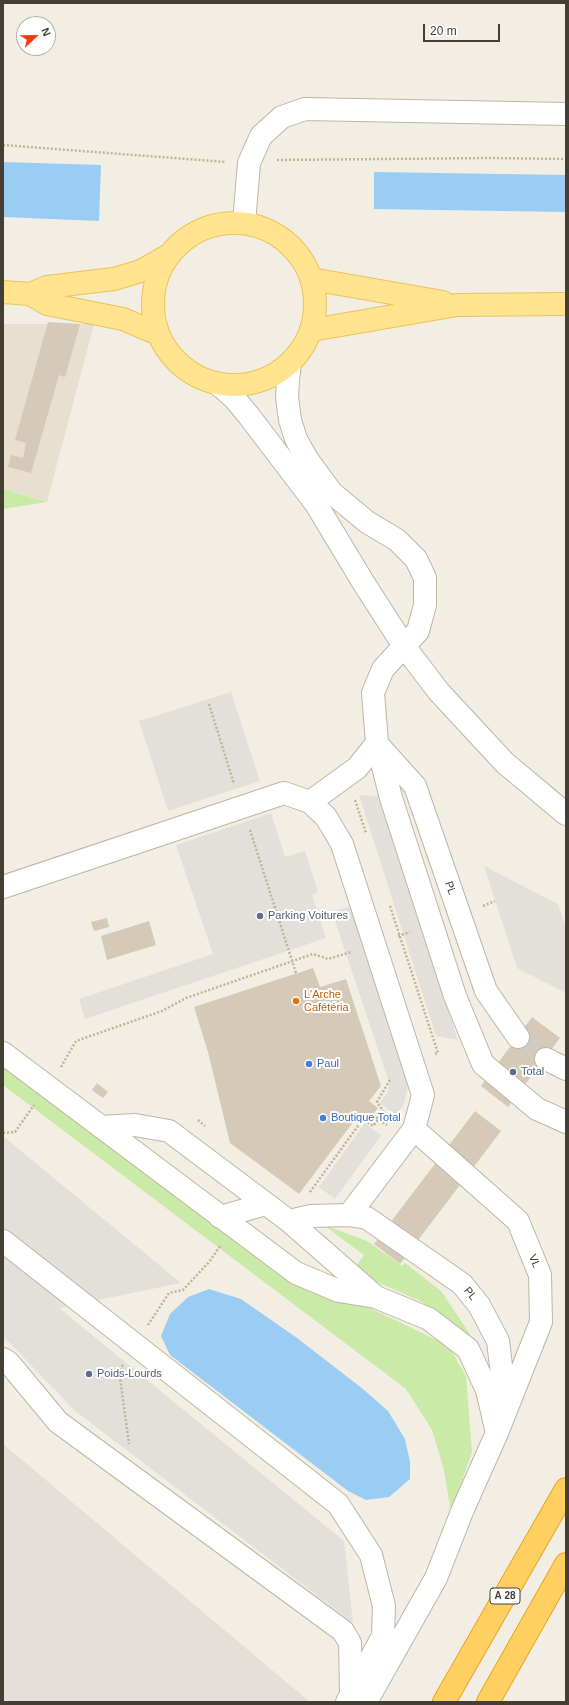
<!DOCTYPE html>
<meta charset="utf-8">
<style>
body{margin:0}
#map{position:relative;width:569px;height:1705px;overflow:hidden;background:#f3eee3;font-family:Arial,sans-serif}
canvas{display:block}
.frame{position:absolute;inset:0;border:4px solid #453e33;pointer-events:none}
.north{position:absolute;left:16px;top:16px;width:40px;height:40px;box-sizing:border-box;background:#fff;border:1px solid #b5b2ad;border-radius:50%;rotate:68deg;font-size:11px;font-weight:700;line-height:16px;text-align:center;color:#453e33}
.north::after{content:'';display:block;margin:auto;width:14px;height:18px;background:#ff390d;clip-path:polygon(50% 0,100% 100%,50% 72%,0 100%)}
.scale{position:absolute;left:423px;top:24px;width:77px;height:18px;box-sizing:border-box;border:2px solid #453e33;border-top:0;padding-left:5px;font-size:12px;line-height:14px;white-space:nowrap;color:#453e33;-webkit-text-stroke:3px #fff;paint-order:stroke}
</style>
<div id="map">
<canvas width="569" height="1705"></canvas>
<div class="frame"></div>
<div class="north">N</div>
<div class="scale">20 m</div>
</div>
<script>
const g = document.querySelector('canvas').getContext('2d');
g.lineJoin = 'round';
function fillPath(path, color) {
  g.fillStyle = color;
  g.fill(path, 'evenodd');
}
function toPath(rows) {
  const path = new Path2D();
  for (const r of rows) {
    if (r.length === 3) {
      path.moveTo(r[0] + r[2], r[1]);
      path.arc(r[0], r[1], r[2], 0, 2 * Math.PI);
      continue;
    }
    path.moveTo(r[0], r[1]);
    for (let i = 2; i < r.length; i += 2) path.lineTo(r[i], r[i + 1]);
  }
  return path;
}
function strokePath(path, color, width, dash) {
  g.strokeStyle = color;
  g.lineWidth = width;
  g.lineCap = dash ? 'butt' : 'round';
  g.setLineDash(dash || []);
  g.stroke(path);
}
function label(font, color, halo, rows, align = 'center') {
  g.font = font + ' Arial,sans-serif';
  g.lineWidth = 4;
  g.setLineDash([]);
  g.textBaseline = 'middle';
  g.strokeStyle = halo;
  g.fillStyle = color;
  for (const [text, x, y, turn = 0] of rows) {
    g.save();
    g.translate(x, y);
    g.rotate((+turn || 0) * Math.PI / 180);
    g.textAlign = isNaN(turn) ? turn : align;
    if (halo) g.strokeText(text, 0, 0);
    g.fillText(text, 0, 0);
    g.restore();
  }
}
const residential = toPath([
 [3,324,94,324,47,502,3,489]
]);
const industrial = toPath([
 [3,1444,310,1702,3,1702]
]);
const green = toPath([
 [3,489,47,502,3,509],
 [3,1065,305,1290,366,1306,449,1346,466,1376,472,1452,451,1513,444,1470,432,1430,406,1389,3,1085],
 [322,1224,367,1241,402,1266,405,1263,441,1291,476,1343,420,1301,366,1277,355,1268,364,1255]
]);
const parking = toPath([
 [231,692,260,781,168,811,139,721],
 [359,795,378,796,458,1040,436,1036],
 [271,813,285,857,305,851,318,892,312,895,326,938,85,1019,79,999,213,954,176,845],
 [484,866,558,904,566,928,566,993,517,968],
 [351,906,402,1061,408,1085,404,1104,396,1115,380,1103,388,1092,389,1082,332,912],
 [365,1123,381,1135,335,1199,319,1187],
 [3,1136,181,1283,59,1308,344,1541,353,1623,74,1410,3,1336]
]);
const water = toPath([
 [3,162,101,165,99,221,3,217],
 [374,172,566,175,566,212,374,209],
 [209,1289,241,1299,297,1338,363,1389,388,1411,405,1439,410,1462,410,1479,389,1497,366,1500,348,1491,170,1355,161,1336,170,1314,188,1297]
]);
const building = toPath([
 [48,322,80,324,65,377,59,375,31,473,8,467,11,455,23,458,26,443,15,440],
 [107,918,109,927,94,931,91,922],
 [149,921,156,945,107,960,101,936],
 [313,968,320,987,346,979,381,1086,369,1101,378,1108,369,1119,360,1113,299,1194,230,1143,208,1052,194,1007],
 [532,1017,560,1038,508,1107,481,1086],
 [97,1083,108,1092,103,1098,92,1090],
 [475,1111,501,1131,400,1264,374,1244]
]);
const minorTunnel = toPath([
 [518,1037,546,1059]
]);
const path = toPath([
 [3,145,226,162],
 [277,160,490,158,566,159],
 [209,704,234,784],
 [355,800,366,833],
 [250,830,296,973],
 [390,906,438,1053,435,1054],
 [483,906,495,901],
 [398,936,410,932],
 [61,1067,76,1041,162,1011,186,998,313,954,328,959,351,952],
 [373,1115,387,1125],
 [198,1120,205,1126],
 [3,1133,15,1132,34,1105],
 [310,1192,363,1119,373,1126,384,1112,377,1102,391,1078],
 [148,1325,169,1293,183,1290,209,1262,221,1245],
 [123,1365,119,1370,129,1444]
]);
const minor = toPath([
 [244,223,249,163,261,136,282,117,305,109,566,114],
 [290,364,288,380,287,397,290,420,296,439,307,459,332,493,367,522,397,540,416,559,425,578,425,605,418,631,383,669,373,693,377,743,391,798,455,996,483,1064,537,1109,566,1122],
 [218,384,235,399,249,416,316,504,363,582,404,646,439,692,505,763,566,814],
 [379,746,415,786,486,991,518,1037],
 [310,802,357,768,377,743],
 [3,887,284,793,310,802,326,817,342,844,423,1095,414,1129,349,1215],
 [3,1053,296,1273,339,1291,376,1297,429,1319,468,1349,487,1390,497,1433],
 [546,1059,566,1069],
 [101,1127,135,1125,169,1131,289,1221,311,1216,349,1215,367,1218,462,1284,479,1305,498,1341,502,1374,499,1410],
 [220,1217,266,1204],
 [289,1221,376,1297],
 [3,1241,338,1504,371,1555,384,1606,383,1636,347,1702],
 [3,1359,9,1363,58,1422,343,1631,350,1643,351,1694],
 [366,1702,436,1578,463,1509,497,1433,541,1322,540,1275,518,1221,414,1129]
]);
const major = toPath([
 [234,304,81],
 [311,279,443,302],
 [3,292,30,294,47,287,114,279,141,271,169,255],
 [30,294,47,304,123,319,158,334],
 [312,330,457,305,566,304]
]);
const highway = toPath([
 [444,1702,566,1489],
 [488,1702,566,1564]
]);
const markers = [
 [260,916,4,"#5c6f8a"],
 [296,1001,4,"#e8710a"],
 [309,1064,4,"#3f7fe0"],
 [513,1072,4,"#5c6f8a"],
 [323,1118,4,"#3f7fe0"],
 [89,1374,4,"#5c6f8a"]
];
const shields = [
 [505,1596,30]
];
const shieldNames = [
 ["A 28",505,1596]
];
const streetNames = [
 ["PL",450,888,71],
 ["VL",534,1261,68],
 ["PL",470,1294,52]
];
const serviceNames = [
 ["Parking Voitures",268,916],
 ["Total",521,1072],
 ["Poids-Lourds",97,1374]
];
const foodNames = [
 ["L'Arche",304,995],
 ["Cafétéria",304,1008]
];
const shopNames = [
 ["Paul",317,1064],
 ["Boutique Total",331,1118]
];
fillPath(residential, '#e7e0d0');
fillPath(industrial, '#e4dfd8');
fillPath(green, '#caeaa8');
fillPath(parking, '#e3e0dc');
fillPath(water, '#9acdf4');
fillPath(building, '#d5cab8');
strokePath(minorTunnel, '#d0cbc0', 22, [22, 11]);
strokePath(minor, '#beb6a5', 24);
strokePath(major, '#eac359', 24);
strokePath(highway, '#e6a629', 24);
strokePath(path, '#c1b395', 2.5, [2, 2]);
strokePath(minor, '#fff', 22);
strokePath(major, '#ffe38f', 22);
strokePath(highway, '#ffcf61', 22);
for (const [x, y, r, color] of markers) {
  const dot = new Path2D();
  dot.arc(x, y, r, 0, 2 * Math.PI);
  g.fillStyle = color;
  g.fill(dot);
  strokePath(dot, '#fff', 1.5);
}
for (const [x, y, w] of shields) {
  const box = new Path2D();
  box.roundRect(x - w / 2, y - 8, w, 16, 3);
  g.fillStyle = '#fff';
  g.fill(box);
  strokePath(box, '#453e33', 1);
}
label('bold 10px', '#453e33', null, shieldNames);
label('11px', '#453e33', '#fff', streetNames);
label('11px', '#4e5e75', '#fff', serviceNames, 'left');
label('11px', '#c56008', '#fff', foodNames, 'left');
label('11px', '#366cbe', '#fff', shopNames, 'left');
</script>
